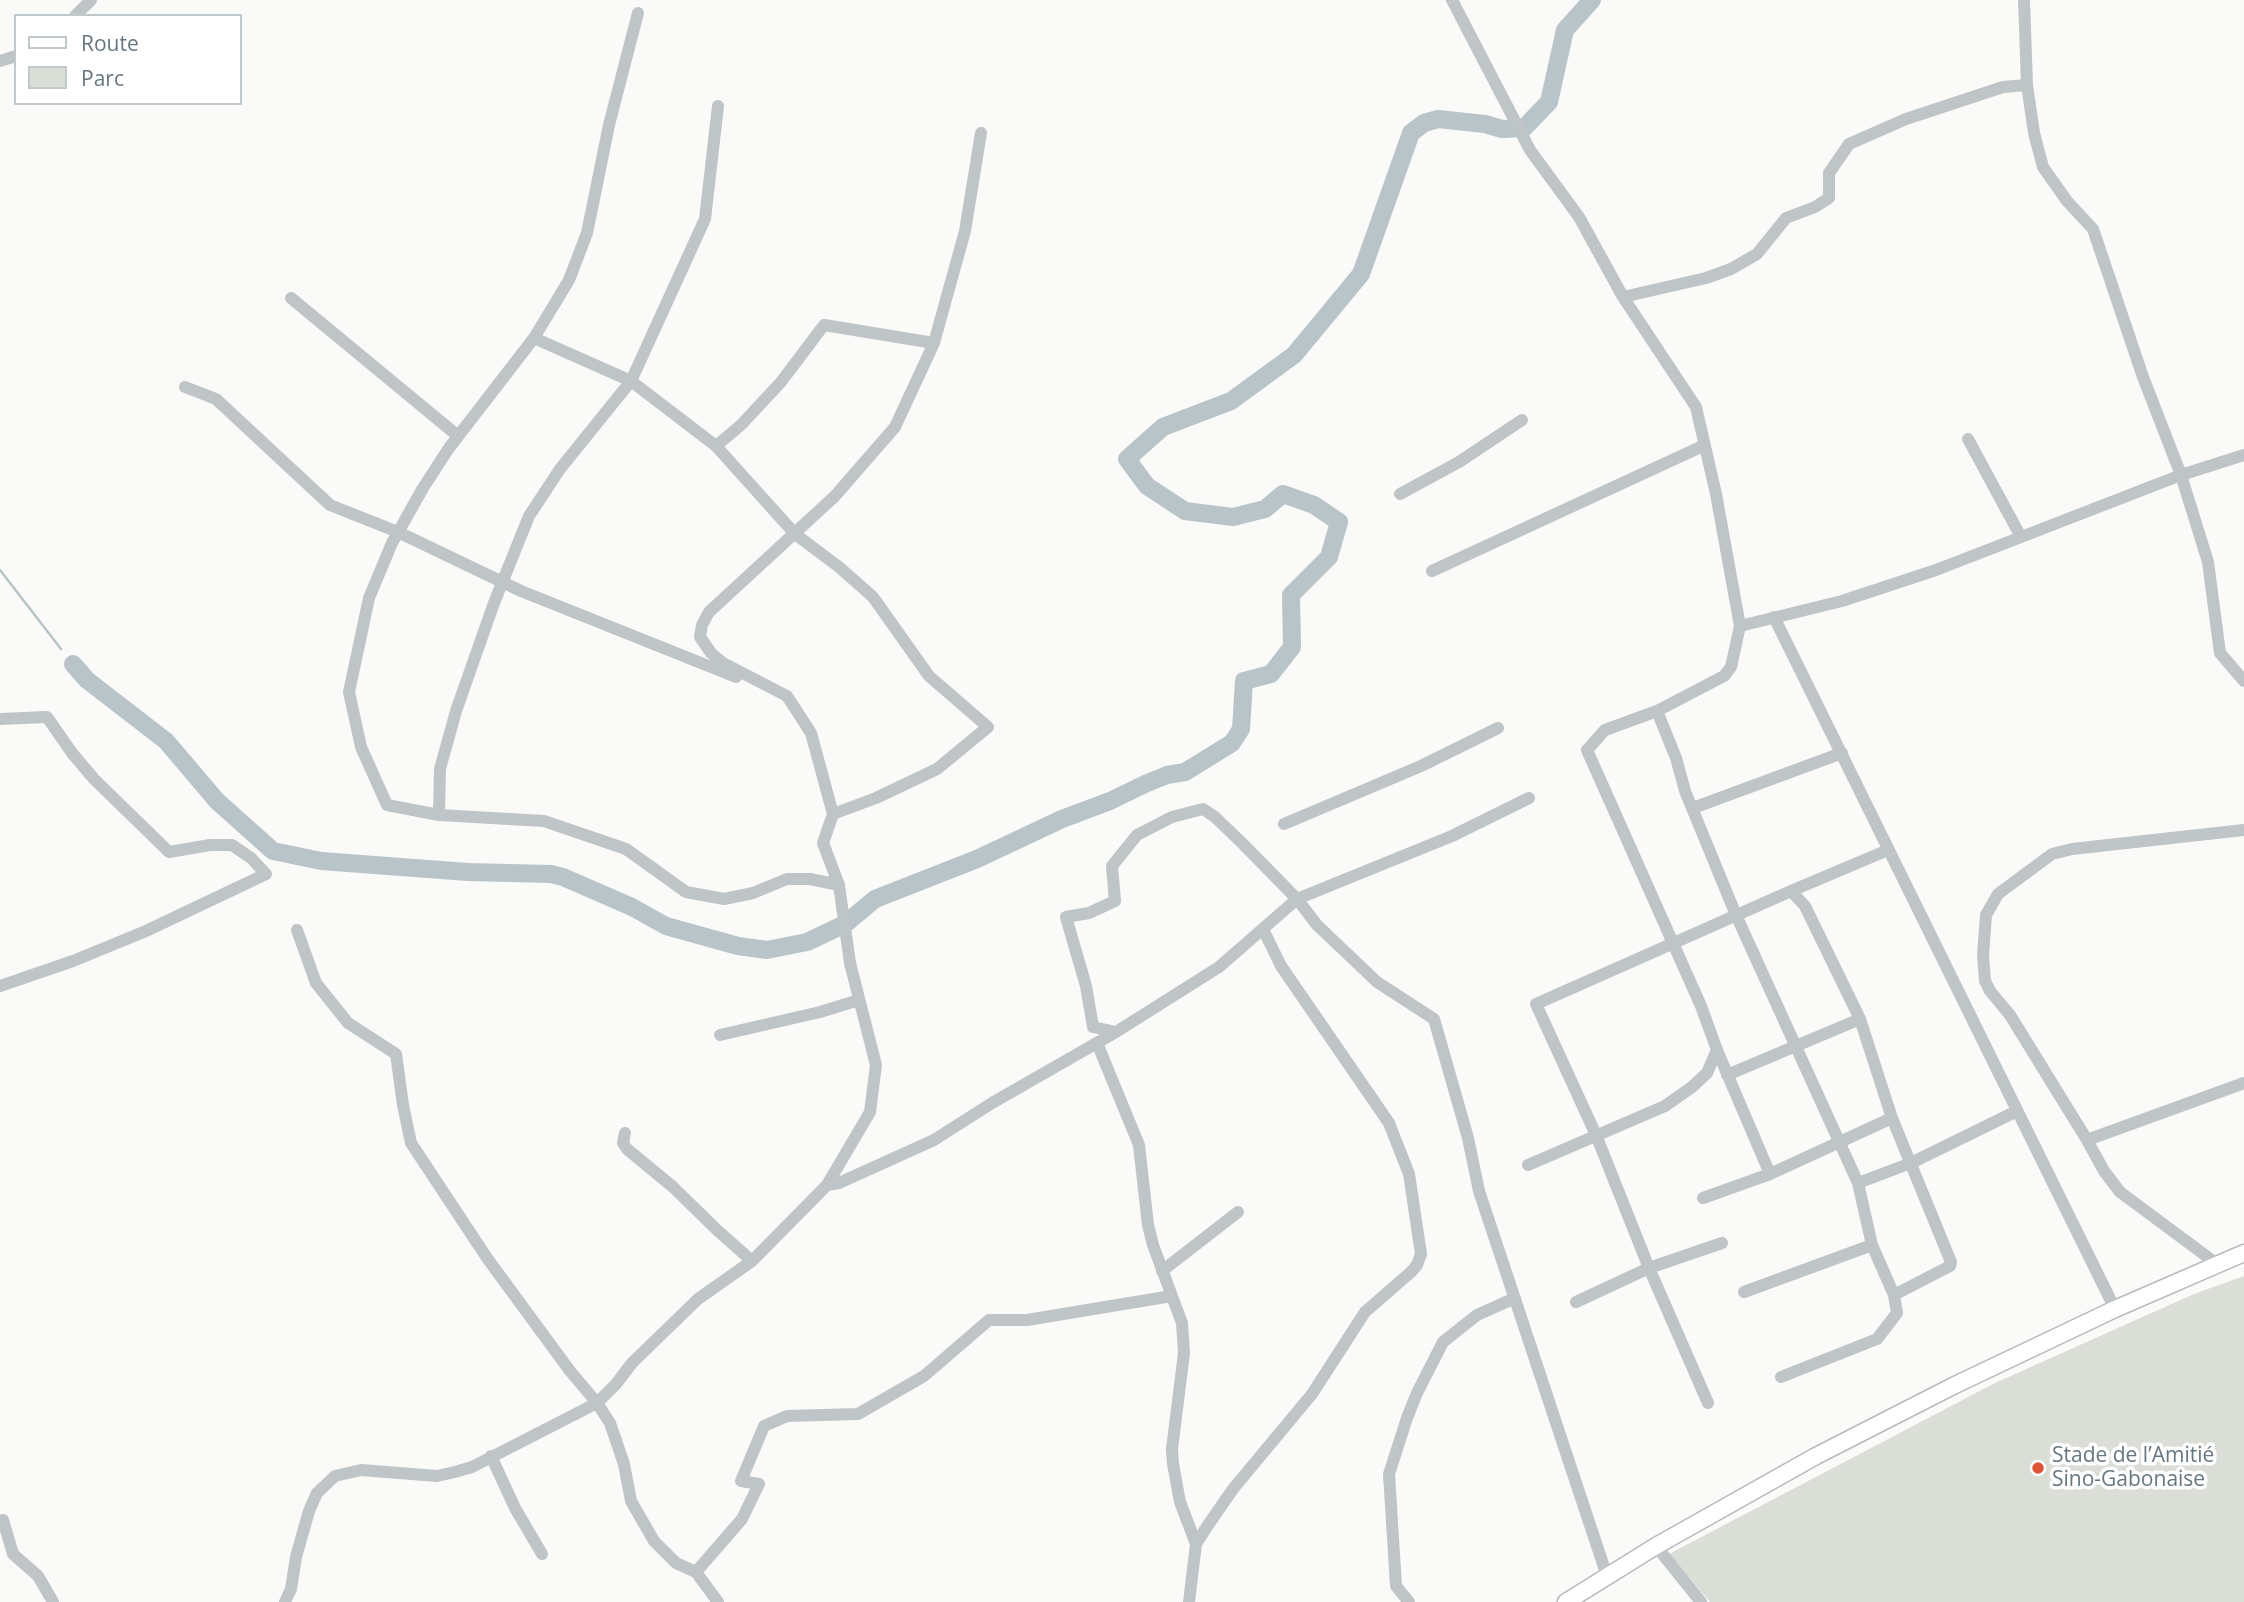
<!DOCTYPE html>
<meta charset="utf-8">
<style>
body{margin:0}
#map{position:relative;width:2244px;height:1602px;overflow:hidden;background:#fafaf8;font-family:"Open Sans",sans-serif}
canvas{display:block}
.legend{position:absolute;left:14px;top:14px;width:228px;height:91px;box-sizing:border-box;background:#fff;border:2px solid #c2c9cd;margin:0;padding:9px 12px;list-style:none;font-size:21px;color:#667781}
.legend li{display:flex;align-items:center;gap:14px;height:35px}
.legend b{width:35px;border:2px solid #c2c9cd}
</style>
<div id="map">
<canvas width="2244" height="1602"></canvas>
<ul class="legend">
<li><b style="height:9px;background:#fff"></b>Route</li>
<li><b style="height:19px;background:#daded7"></b>Parc</li>
</ul>
</div>
<script>
const g = document.querySelector('canvas').getContext('2d');
g.lineJoin = 'round';
function fillPath(path, color) {
  g.fillStyle = color;
  g.fill(path, 'evenodd');
}
function toPath(rows) {
  const path = new Path2D();
  for (const r of rows) {
    path.moveTo(r[0], r[1]);
    for (let i = 2; i < r.length; i += 2) path.lineTo(r[i], r[i + 1]);
  }
  return path;
}
function strokePath(path, color, width, dash) {
  g.strokeStyle = color;
  g.lineWidth = width;
  g.lineCap = dash ? 'butt' : 'round';
  g.setLineDash(dash || []);
  g.stroke(path);
}
function label(font, color, halo, rows, align = 'center') {
  g.font = font + ' "Open Sans",sans-serif';
  g.lineWidth = 7;
  g.setLineDash([]);
  g.textBaseline = 'middle';
  g.strokeStyle = halo;
  g.fillStyle = color;
  for (const [text, x, y, turn = 0] of rows) {
    g.save();
    g.translate(x, y);
    g.rotate((+turn || 0) * Math.PI / 180);
    g.textAlign = isNaN(turn) ? turn : align;
    if (halo) g.strokeText(text, 0, 0);
    g.fillText(text, 0, 0);
    g.restore();
  }
}
const green = toPath([
 [2244,1276,2244,1602,1710,1602,1669,1554,1995,1383,2194,1294]
]);
const stream = toPath([
 [0,570,61,649]
]);
const river = toPath([
 [73,664,87,680,166,741,217,801,273,851,321,861,468,872,551,874,563,877,632,907,666,926,738,946,767,950,807,942,845,924,875,899,977,859,1062,819,1110,801,1145,784,1167,775,1185,772,1232,743,1241,729,1244,681,1271,674,1292,647,1291,595,1329,557,1339,522,1314,505,1283,494,1265,509,1233,517,1185,511,1147,486,1127,459,1163,427,1231,401,1294,355,1361,274,1411,133,1424,123,1438,119,1485,124,1502,129,1524,128,1549,102,1565,30,1592,0]
]);
const minor = toPath([
 [1452,0,1530,150,1579,217,1623,297,1696,407,1716,494,1740,626,1842,601,1936,570,2181,475,2244,455],
 [2024,0,2027,85,2034,133,2043,167,2067,201,2093,229,2143,377,2181,475,2208,562,2220,653,2244,681],
 [638,13,609,125,587,233,569,280,534,338,449,448,423,488,392,543,369,598,349,692,361,747,387,805,439,815,544,821,626,849,686,892,724,899,753,893,787,879,810,879,839,885,850,963,876,1065,870,1112,827,1185,752,1261,698,1299,632,1363,616,1384,597,1403,610,1423,624,1464,631,1501,654,1541,676,1563,696,1572,718,1602],
 [75,16,91,0],
 [0,61,16,56],
 [1623,297,1706,278,1731,269,1757,254,1786,218,1815,207,1829,198,1829,173,1849,144,1906,119,2003,87,2027,85],
 [291,298,458,436],
 [534,338,631,381,716,446,795,534,839,567,873,597,929,676,988,727,937,769,876,798,833,814],
 [185,387,216,399,330,505,398,532,521,591,736,677],
 [1968,439,2021,537],
 [716,446,741,425,781,382,824,325,934,343],
 [1400,494,1459,462,1522,420],
 [1432,571,1705,445],
 [1774,617,2115,1309],
 [1740,626,1731,667,1724,676,1657,711,1605,730,1587,750,1701,1006,1717,1050,1770,1174],
 [1657,711,1676,758,1685,791,1736,915,1858,1183,1872,1245,1894,1295,1897,1313,1877,1339,1781,1377],
 [0,719,47,717,72,753,94,779,169,852,210,845,232,845,251,858,266,874,146,931,73,961,0,986],
 [1693,808,1842,753],
 [439,815,440,769,456,711,494,603,529,516,560,469,631,381,705,219,718,106],
 [1284,824,1421,766,1498,728],
 [839,885,823,843,833,814,811,733,787,696,723,663,711,653,700,637,702,625,709,612,835,496,895,427,934,343,965,231,981,133],
 [1791,891,1888,850],
 [1116,1032,1093,1027,1086,986,1066,917,1089,913,1115,901,1112,866,1137,835,1172,817,1203,809,1215,817,1243,844,1297,899,1317,925,1377,982,1434,1019,1468,1138,1479,1191,1607,1576],
 [720,1035,820,1012,859,1000],
 [1097,1043,1139,1145,1148,1225,1153,1245,1182,1323,1184,1353,1172,1449,1173,1464,1180,1502,1196,1544],
 [1727,1075,1860,1019],
 [625,1133,623,1143,627,1149,673,1187,717,1230,752,1261],
 [2087,1140,2244,1083],
 [1528,1165,1665,1106,1692,1087,1707,1073,1717,1050],
 [1858,1183,1911,1163,2017,1111],
 [827,1185,839,1183,934,1140,992,1103,1116,1032,1219,967,1297,899,1452,836,1529,798],
 [1703,1198,1770,1174,1892,1118],
 [2217,1264,2120,1192,2104,1171,2087,1140,2010,1015,1990,991,1985,981,1983,956,1986,915,1998,894,2052,854,2072,849,2244,830],
 [1162,1271,1238,1212],
 [1744,1292,1872,1245],
 [1576,1302,1649,1268,1722,1243],
 [1708,1403,1649,1268,1596,1135,1536,1004,1791,891,1805,906,1860,1019,1892,1118,1951,1262,1950,1266,1894,1295],
 [491,1456,515,1508,542,1554],
 [3,1520,13,1554,38,1576,53,1602],
 [1656,1546,1701,1602],
 [696,1572,742,1519,759,1484,741,1481,764,1426,787,1416,858,1414,924,1376,989,1320,1027,1320,1172,1296],
 [285,1602,291,1589,296,1557,309,1511,317,1493,335,1476,361,1470,437,1476,455,1472,472,1467,597,1403,570,1371,487,1258,411,1143,403,1105,396,1054,348,1023,316,983,297,930],
 [1189,1602,1196,1544,1208,1525,1233,1489,1312,1394,1365,1312,1411,1272,1417,1265,1421,1254,1409,1174,1389,1123,1281,966,1263,929],
 [1409,1602,1396,1586,1389,1474,1407,1418,1417,1393,1443,1342,1477,1315,1515,1298]
]);
const major = toPath([
 [1566,1602,1656,1546,1816,1456,1955,1385,2115,1309,2244,1253]
]);
const markers = [
 [2038,1468,7,"#dc5335"]
];
const poiNames = [
 ["Stade de l’Amitié",2052,1456],
 ["Sino-Gabonaise",2052,1480]
];
fillPath(green, '#daded7');
strokePath(stream, '#b8c4c8', 2.5);
strokePath(river, '#b8c4c8', 18);
strokePath(major, '#b5babe', 19);
strokePath(minor, '#bfc4c7', 12);
strokePath(major, '#fff', 16);
for (const [x, y, r, color] of markers) {
  const dot = new Path2D();
  dot.arc(x, y, r, 0, 2 * Math.PI);
  g.fillStyle = color;
  g.fill(dot);
  strokePath(dot, '#fff', 2.5);
}
label('21px', '#667781', '#fff', poiNames, 'left');
</script>
